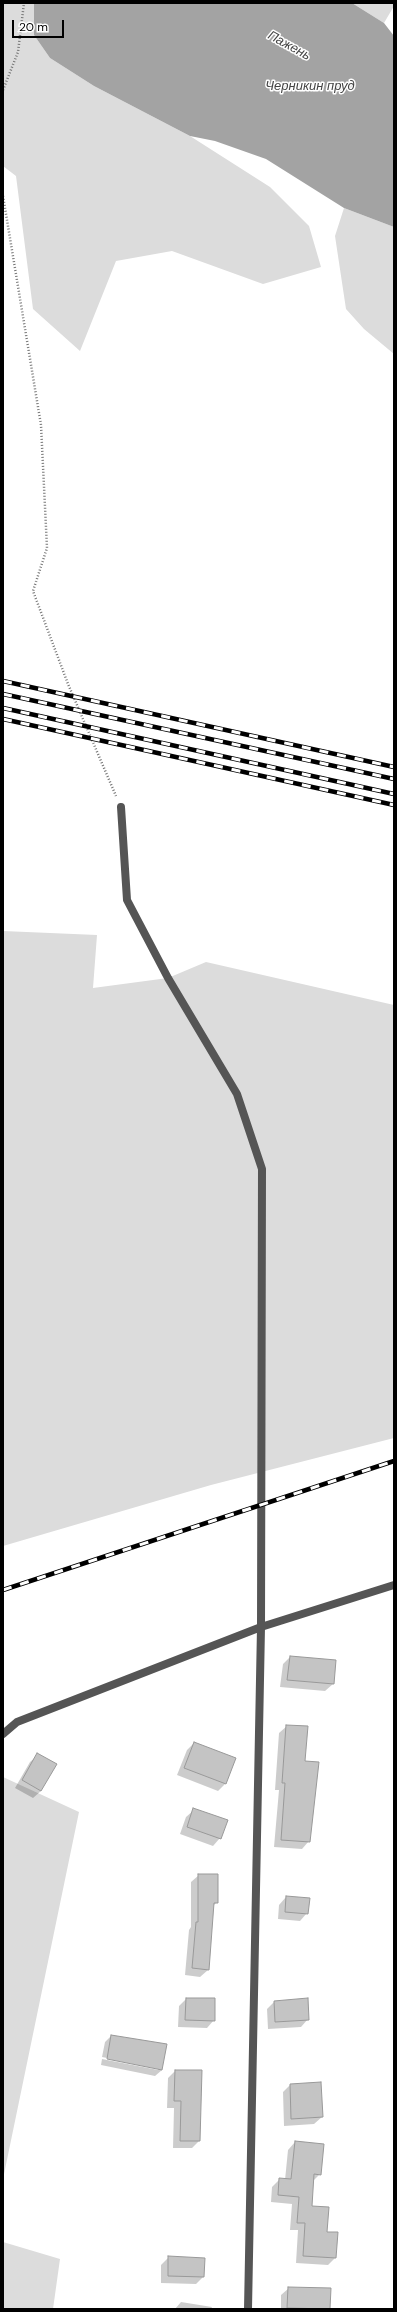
<!DOCTYPE html>
<meta charset="utf-8">
<style>
body{margin:0}
#map{position:relative;width:397px;height:2312px;overflow:hidden;background:#fff;font-family:"DM Sans",sans-serif}
canvas{display:block}
.frame{position:absolute;inset:0;border:4px solid #000;pointer-events:none}
.scale{position:absolute;left:12px;top:20px;width:52px;height:18px;box-sizing:border-box;border:2px solid #000;border-top:0;padding-left:5px;font-size:12px;line-height:14px;white-space:nowrap;color:#000;-webkit-text-stroke:3px #fff;paint-order:stroke}
</style>
<div id="map">
<canvas width="397" height="2312"></canvas>
<div class="frame"></div>
<div class="scale">20 m</div>
</div>
<script>
const g = document.querySelector('canvas').getContext('2d');
g.lineJoin = 'round';
function fillPath(path, color) {
  g.fillStyle = color;
  g.fill(path, 'evenodd');
}
function toPath(rows) {
  const path = new Path2D();
  for (const r of rows) {
    path.moveTo(r[0], r[1]);
    for (let i = 2; i < r.length; i += 2) path.lineTo(r[i], r[i + 1]);
  }
  return path;
}
function strokePath(path, color, width, dash) {
  g.strokeStyle = color;
  g.lineWidth = width;
  g.lineCap = dash ? 'butt' : 'round';
  g.setLineDash(dash || []);
  g.stroke(path);
}
function label(font, color, halo, rows, align = 'center') {
  g.font = font + ' "DM Sans",sans-serif';
  g.lineWidth = 3;
  g.setLineDash([]);
  g.textBaseline = 'middle';
  g.strokeStyle = halo;
  g.fillStyle = color;
  for (const [text, x, y, turn = 0] of rows) {
    g.save();
    g.translate(x, y);
    g.rotate((+turn || 0) * Math.PI / 180);
    g.textAlign = isNaN(turn) ? turn : align;
    if (halo) g.strokeText(text, 0, 0);
    g.fillText(text, 0, 0);
    g.restore();
  }
}
const green = toPath([
 [3,3,34,3,34,35,50,58,94,86,190,136,270,187,309,226,321,267,263,284,172,251,116,261,80,351,33,309,16,176,3,166],
 [352,3,394,3,394,6,384,23],
 [344,208,394,227,394,354,364,329,346,309,335,236],
 [3,931,97,935,93,988,168,978,206,962,394,1005,394,1438,211,1485,3,1546],
 [3,1777,79,1812,3,2179],
 [3,2242,60,2259,53,2309,3,2309]
]);
const water = toPath([
 [34,3,352,3,384,23,394,36,394,227,344,208,266,159,215,141,190,136,94,86,50,58,34,35]
]);
const shadow = toPath([
 [290,1657,335,1661,333,1684,325,1691,280,1687,283,1664],
 [287,1726,304,1762,309,1841,302,1849,274,1847,279,1790,275,1790,279,1733],
 [194,1743,225,1784,218,1791,177,1775,187,1750],
 [38,1755,41,1791,33,1798,15,1788,30,1762],
 [194,1810,220,1838,213,1846,180,1834,186,1817],
 [199,1875,217,1902,213,1906,208,1970,200,1977,185,1975,189,1930,191,1927,191,1882],
 [286,1897,307,1913,300,1921,278,1919,279,1905],
 [186,1999,214,2020,207,2028,178,2027,179,2006],
 [274,2002,308,2019,301,2027,268,2029,267,2009],
 [111,2036,162,2070,155,2076,101,2065,102,2059,158,2070,158,2068,102,2057,105,2042],
 [175,2071,199,2141,192,2148,173,2148,174,2108,167,2108,168,2078],
 [320,2083,322,2117,314,2124,284,2126,283,2092,290,2085],
 [295,2142,320,2174,312,2182,311,2207,326,2233,337,2233,335,2258,328,2265,296,2263,298,2230,290,2230,292,2204,271,2202,272,2187,280,2179,285,2180,288,2150],
 [169,2257,203,2277,196,2284,161,2283,161,2265],
 [289,2288,330,2289,330,2309,281,2309,281,2295],
 [181,2302,212,2307,211,2309,175,2309]
]);
const building = toPath([
 [290,1656,336,1660,334,1684,287,1680,290,1656],
 [286,1725,308,1726,305,1761,319,1762,310,1842,281,1840,285,1783,282,1783,286,1725],
 [194,1742,236,1758,226,1784,184,1768,194,1742],
 [37,1753,57,1764,41,1791,22,1780,37,1753],
 [193,1808,228,1820,221,1839,187,1827,193,1808],
 [198,1874,218,1874,218,1903,214,1903,209,1970,192,1968,196,1922,198,1922,198,1874],
 [286,1896,310,1898,308,1914,285,1912,286,1896],
 [186,1998,215,1998,215,2021,185,2020,186,1998],
 [308,1998,309,2020,275,2022,274,2001,308,1998],
 [111,2035,167,2044,162,2070,107,2059,111,2035],
 [175,2070,202,2070,200,2141,180,2141,181,2101,174,2101,175,2070],
 [321,2082,323,2117,291,2119,290,2084,321,2082],
 [295,2141,324,2144,321,2175,314,2174,312,2206,329,2207,327,2232,338,2232,336,2258,303,2256,305,2223,297,2223,299,2197,278,2195,279,2178,291,2179,295,2141],
 [168,2256,205,2258,204,2277,168,2276,168,2256],
 [288,2287,331,2288,330,2309,287,2308,288,2287]
]);
const path = toPath([
 [3,90,18,52,24,3],
 [3,196,41,425,47,548,33,591,68,684,116,796]
]);
const street = toPath([
 [121,807,127,900,168,978,237,1094,262,1169,261,1627,248,2309],
 [3,1734,17,1722,261,1627,394,1585]
]);
const rail = toPath([
 [3,681,394,767],
 [3,694,394,779],
 [3,708,394,794],
 [3,719,394,805],
 [3,1590,394,1461]
]);
const waterNames = [
 ["Пажень",289,46,29],
 ["Черникин пруд",310,87]
];
fillPath(green, '#dcdcdc');
fillPath(water, '#a3a3a3');
fillPath(shadow, '#0003');
fillPath(building, '#c4c4c4');
strokePath(building, '#999', 1);
strokePath(path, '#777', 2.5, [1, 2]);
strokePath(street, '#555', 8);
strokePath(rail, '#000', 4.5);
strokePath(rail, '#fff', 3, [9]);
label('italic 13px', '#444', '#fff', waterNames);
</script>
